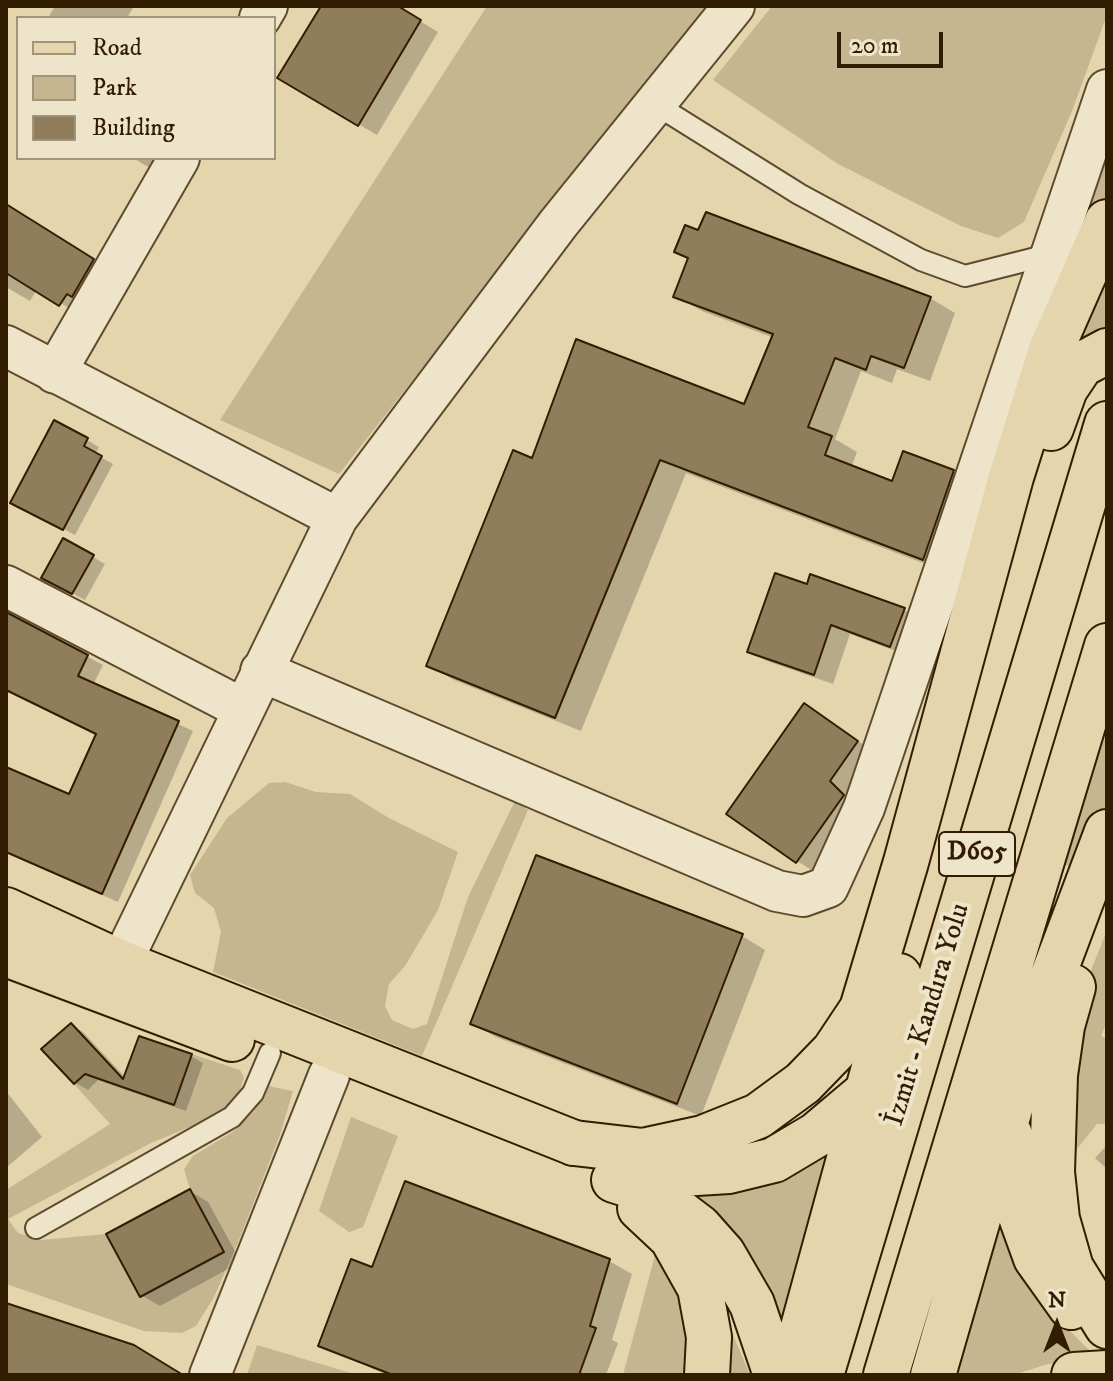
<!DOCTYPE html>
<meta charset="utf-8">
<style>
body{margin:0}
#map{position:relative;width:1113px;height:1381px;overflow:hidden;background:#e4d5ad;font-family:"IM FELL DW Pica",serif}
canvas{display:block}
.frame{position:absolute;inset:0;border:8px solid #321d03;pointer-events:none}
.legend{position:absolute;left:16px;top:16px;width:260px;height:144px;box-sizing:border-box;background:#ede4ca;border:2px solid #a2947a;margin:0;padding:10px 14px;list-style:none;font-size:24px;color:#321d03}
.legend li{display:flex;align-items:center;gap:16px;height:40px}
.legend b{width:40px;border:2px solid #a2947a}
.north{position:absolute;left:1017px;top:1285px;width:80px;height:80px;-webkit-text-stroke:6px #ede4ca;paint-order:stroke;rotate:0deg;font-size:22px;font-weight:700;line-height:32px;text-align:center;color:#321d03}
.north::after{content:'';display:block;margin:auto;width:28px;height:36px;background:#321d03;clip-path:polygon(50% 0,100% 100%,50% 72%,0 100%)}
.scale{position:absolute;left:837px;top:32px;width:106px;height:36px;box-sizing:border-box;border:4px solid #321d03;border-top:0;padding-left:10px;font-size:24px;line-height:28px;white-space:nowrap;color:#321d03;-webkit-text-stroke:6px #ede4ca;paint-order:stroke}
</style>
<div id="map">
<canvas width="1113" height="1381"></canvas>
<div class="frame"></div>
<ul class="legend">
<li><b style="height:10px;background:#e4d5ad"></b>Road</li>
<li><b style="height:22px;background:#c6b690"></b>Park</li>
<li><b style="height:22px;background:#8f7d5b"></b>Building</li>
</ul>
<div class="north">N</div>
<div class="scale">20 m</div>
</div>
<script>
const g = document.querySelector('canvas').getContext('2d');
g.lineJoin = 'round';
function fillPath(path, color) {
  g.fillStyle = color;
  g.fill(path, 'evenodd');
}
function toPath(rows) {
  const path = new Path2D();
  for (const r of rows) {
    path.moveTo(r[0], r[1]);
    for (let i = 2; i < r.length; i += 2) path.lineTo(r[i], r[i + 1]);
  }
  return path;
}
function strokePath(path, color, width, dash) {
  g.strokeStyle = color;
  g.lineWidth = width;
  g.lineCap = dash ? 'butt' : 'round';
  g.setLineDash(dash || []);
  g.stroke(path);
}
function label(font, color, halo, rows, align = 'center') {
  g.font = font + ' "IM FELL DW Pica",serif';
  g.lineWidth = 8;
  g.setLineDash([]);
  g.textBaseline = 'middle';
  g.strokeStyle = halo;
  g.fillStyle = color;
  for (const [text, x, y, turn = 0] of rows) {
    g.save();
    g.translate(x, y);
    g.rotate((+turn || 0) * Math.PI / 180);
    g.textAlign = isNaN(turn) ? turn : align;
    if (halo) g.strokeText(text, 0, 0);
    g.fillText(text, 0, 0);
    g.restore();
  }
}
const green = toPath([
 [487,6,707,6,339,474,220,420],
 [772,6,1107,6,1107,15,1072,111,1024,222,998,238,961,226,838,164,713,80],
 [1107,142,1107,199,1035,347],
 [1107,254,1107,337,1061,369],
 [1107,701,1107,818,1082,870,1059,863],
 [285,782,316,792,350,794,389,818,458,852,438,910,405,966,389,984,385,1006,392,1020,413,1029,427,1024,468,897,515,801,528,810,422,1056,213,972,221,932,214,908,195,893,190,875,227,818,269,783],
 [1107,930,1107,1021,1101,1036,1107,1039,1107,1124,1097,1124,1065,1164,1081,1268,1102,1280,1096,1298,1076,1265,1058,1160,1063,1054,1069,1026],
 [6,947,655,1185,845,1131,787,1353,655,1185,565,1158],
 [192,1054,240,1070,244,1078,239,1092,217,1116,151,1143,8,1219,18,1233,41,1240,106,1234,140,1297,224,1252,190,1189,184,1169,193,1156,234,1131,254,1111,268,1086,293,1091,280,1135,239,1240,214,1297,196,1326,182,1333,144,1331,6,1284,6,1190,110,1124,74,1084,85,1074,173,1105],
 [351,1117,398,1136,363,1227,349,1232,319,1211],
 [997,1172,1065,1326,1098,1359,1048,1364,1013,1375,942,1375],
 [653,1236,723,1311,750,1375,623,1375,654,1259],
 [257,1345,351,1373,355,1375,247,1375]
]);
const shadow = toPath([
 [55,6,134,6,127,18,48,18],
 [323,6,395,6,438,32,377,135,280,78],
 [133,158,171,158,160,174],
 [6,206,111,271,79,314,37,289,30,301,6,287],
 [676,296,930,298,955,313,930,381,897,369,892,383,861,371,835,439,857,452,851,468,893,484,953,472,979,486,949,573,686,473,581,731,454,680,428,665,534,461,745,406,774,338,702,311],
 [87,440,99,447,95,454,113,464,75,535,25,509],
 [64,541,105,564,85,600,56,584],
 [808,587,904,610,922,620,909,656,850,634,833,684,767,661,749,651],
 [6,613,103,665,93,685,193,731,118,902,6,852,6,769,70,797,98,734,6,677],
 [823,716,875,753,847,793,861,806,815,872,797,861],
 [742,936,765,950,701,1116,496,1037,472,1024],
 [71,1025,83,1032,126,1078,191,1056,203,1063,186,1111,98,1080,88,1090,76,1083,44,1049],
 [6,1091,42,1137,6,1168],
 [1107,1145,1107,1169,1095,1158],
 [190,1191,208,1202,241,1262,160,1306,141,1295],
 [609,1261,632,1274,612,1340,618,1343,606,1375,387,1375,320,1345,373,1269]
]);
const building = toPath([
 [321,6,398,6,421,20,358,126,277,78,321,6],
 [6,204,94,259,72,297,67,294,59,306,6,273,6,204],
 [706,212,931,297,904,368,871,356,866,370,835,358,808,427,832,436,825,455,892,481,903,451,954,470,923,560,660,460,555,718,426,666,513,450,532,458,576,339,744,404,773,334,673,297,688,258,674,252,685,225,698,230,706,212],
 [54,420,88,438,84,446,102,456,63,530,10,503,54,420],
 [63,538,94,555,72,594,41,578,63,538],
 [775,573,807,584,810,574,905,608,890,647,831,625,814,675,747,652,775,573],
 [6,612,88,655,78,676,179,721,102,894,6,852,6,767,69,794,96,734,6,690,6,612],
 [804,703,858,741,830,781,844,795,796,863,726,814,804,703],
 [536,855,743,934,677,1104,470,1024,536,855],
 [71,1023,123,1079,139,1036,192,1054,174,1105,85,1074,74,1084,41,1049,71,1023],
 [405,1181,610,1259,590,1326,596,1328,579,1375,393,1375,318,1346,351,1259,372,1267,405,1181],
 [190,1189,224,1252,140,1297,106,1234,190,1189],
 [6,1303,134,1345,183,1375,6,1375,6,1303]
]);
const lane = toPath([
 [655,104,799,194,921,260,965,276,1048,255],
 [36,1228,232,1117,253,1093,270,1053]
]);
const street = toPath([
 [260,18,267,6],
 [6,346,337,518],
 [55,373,179,158],
 [6,586,243,709],
 [261,671,777,891,803,896,828,887,864,808,1107,90],
 [121,963,337,518,558,224,734,6],
 [210,1375,329,1075]
]);
const primary = toPath([
 [6,910,121,963,574,1143],
 [6,954,232,1039]
]);
const highway = toPath([
 [1051,428,1065,389,1081,365,1107,351],
 [1073,987,1062,1026,1055,1075,1052,1172,1057,1219,1071,1268,1107,1326],
 [1010,1135,1019,1211,1036,1258,1071,1307],
 [574,1143,643,1151,703,1138,758,1116,803,1083,834,1051,862,1009,906,862,1011,477,1051,350,1107,222],
 [626,1161,656,1171,680,1174,729,1171,774,1160,816,1135,867,1092],
 [614,1180,645,1190,670,1205,699,1227,723,1254,752,1304,776,1375],
 [640,1208,672,1238,700,1288,709,1337,707,1375],
 [790,1375,899,976],
 [821,1375,1107,424],
 [886,1375,1107,646],
 [933,1375,1033,1029,1107,832],
 [1074,1375,1107,1373]
]);
const shields = [
 [977,854,76]
];
const shieldNames = [
 ["D605",977,854]
];
const streetNames = [
 ["İzmit - Kandıra Yolu",929,1015,-73]
];
fillPath(green, '#c6b690');
fillPath(shadow, '#0003');
fillPath(building, '#8f7d5b');
strokePath(building, '#321d03', 2);
strokePath(lane, '#5e4b2e', 24);
strokePath(street, '#5e4b2e', 44);
strokePath(primary, '#321d03', 48);
strokePath(highway, '#321d03', 48);
strokePath(lane, '#ede4ca', 20);
strokePath(street, '#ede4ca', 40);
strokePath(primary, '#e4d5ad', 44);
strokePath(highway, '#e4d5ad', 44);
for (const [x, y, w] of shields) {
  const box = new Path2D();
  box.roundRect(x - w / 2, y - 22, w, 44, 6);
  g.fillStyle = '#ede4ca';
  g.fill(box);
  strokePath(box, '#321d03', 2);
}
label('bold 26px', '#321d03', null, shieldNames);
label('28px', '#321d03', '#ede4ca', streetNames);
</script>
